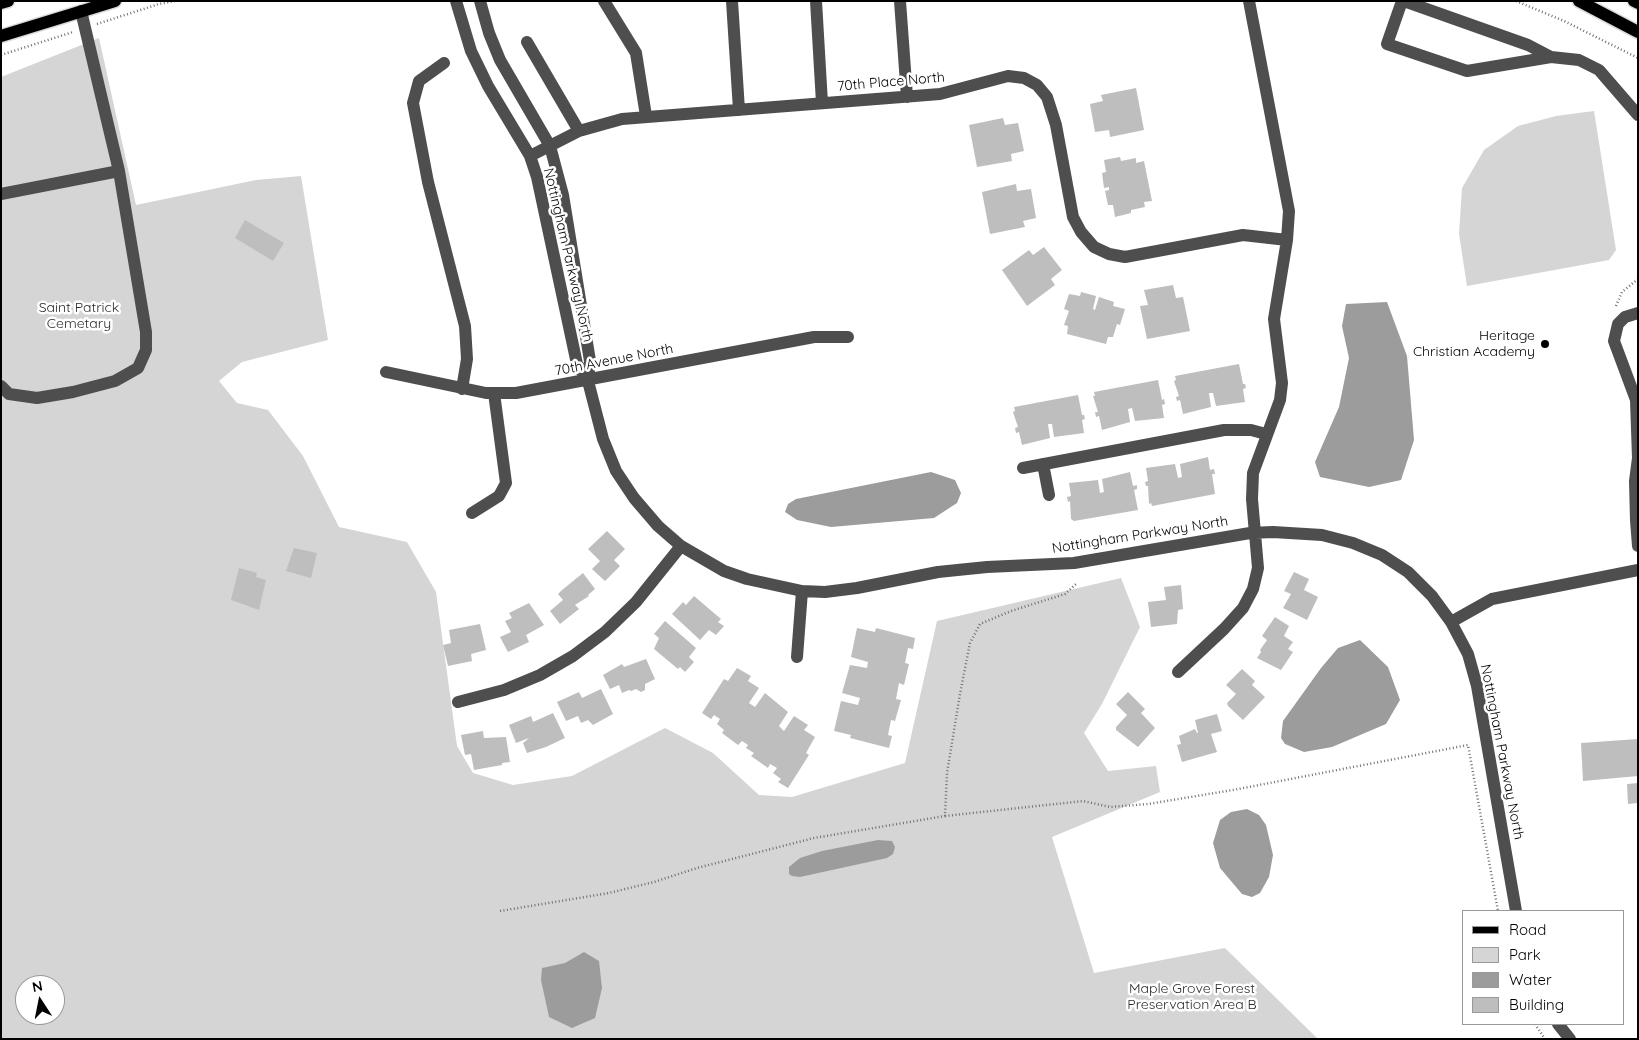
<!DOCTYPE html>
<style>
body{margin:0}
#map{position:relative;width:1639px;height:1040px;overflow:hidden;background:#fff;font-family:Quicksand,sans-serif}
canvas{display:block}
.frame{position:absolute;inset:0;border:2px solid #000;pointer-events:none}
.legend{position:absolute;left:1462px;top:910px;width:162px;height:115px;box-sizing:border-box;background:#fff;border:1px solid #999;margin:0;padding:6px 9px;list-style:none;font-size:15px;color:#000}
.legend li{display:flex;align-items:center;gap:10px;height:25px}
.legend b{width:25px;border:1px solid #999}
.north{position:absolute;left:15px;top:975px;width:50px;height:50px;box-sizing:border-box;background:#fff;border:1px solid #999;border-radius:50%;rotate:349deg;font-size:14px;font-weight:700;line-height:20px;text-align:center;color:#000}
.north::after{content:'';display:block;margin:auto;width:18px;height:22px;background:#000;clip-path:polygon(50% 0,100% 100%,50% 72%,0 100%)}
</style>
<div id="map">
<canvas width="1639" height="1040"></canvas>
<div class="frame"></div>
<ul class="legend">
<li><b style="height:6px;background:#000"></b>Road</li>
<li><b style="height:14px;background:#d5d5d5"></b>Park</li>
<li><b style="height:14px;background:#9c9c9c"></b>Water</li>
<li><b style="height:14px;background:#bebebe"></b>Building</li>
</ul>
<div class="north">N</div>
</div>
<script>
const g = document.querySelector('canvas').getContext('2d');
g.lineJoin = 'round';
function fillPath(path, color) {
  g.fillStyle = color;
  g.fill(path, 'evenodd');
}
function toPath(rows) {
  const path = new Path2D();
  for (const r of rows) {
    path.moveTo(r[0], r[1]);
    for (let i = 2; i < r.length; i += 2) path.lineTo(r[i], r[i + 1]);
  }
  return path;
}
function strokePath(path, color, width, dash) {
  g.strokeStyle = color;
  g.lineWidth = width;
  g.lineCap = dash ? 'butt' : 'round';
  g.setLineDash(dash || []);
  g.stroke(path);
}
function label(font, color, halo, rows, align = 'center') {
  g.font = font + ' Quicksand,sans-serif';
  g.lineWidth = 5;
  g.setLineDash([]);
  g.textBaseline = 'middle';
  g.strokeStyle = halo;
  g.fillStyle = color;
  for (const [text, x, y, turn = 0] of rows) {
    g.save();
    g.translate(x, y);
    g.rotate((+turn || 0) * Math.PI / 180);
    g.textAlign = isNaN(turn) ? turn : align;
    if (halo) g.strokeText(text, 0, 0);
    g.fillText(text, 0, 0);
    g.restore();
  }
}
const green = toPath([
 [99,38,136,205,256,180,301,176,328,340,242,362,219,381,237,403,268,410,303,456,339,527,407,542,436,592,457,746,473,773,513,785,572,776,665,728,713,753,759,795,792,797,905,763,937,621,1121,578,1140,627,1102,704,1084,733,1108,771,1156,766,1160,792,1052,837,1094,973,1225,948,1318,1039,1,1039,1,77],
 [25,985,55,985,55,1015,25,1015],
 [1594,111,1616,250,1609,260,1467,286,1459,234,1462,188,1484,150,1518,126,1556,116]
]);
const water = toPath([
 [1387,302,1407,356,1414,440,1401,480,1369,487,1320,477,1315,462,1339,407,1349,358,1342,326,1346,304],
 [931,472,955,480,961,493,957,503,934,518,831,527,797,520,785,512,788,504,796,499],
 [1360,640,1388,667,1400,700,1386,724,1332,747,1304,752,1285,744,1281,738,1283,721,1321,668,1338,648],
 [1247,809,1259,815,1266,825,1273,855,1269,877,1260,893,1252,897,1242,894,1220,868,1213,843,1220,820,1231,812],
 [878,840,892,841,895,847,893,854,887,858,800,877,792,876,789,874,789,867,800,858,822,851],
 [584,952,599,961,602,988,595,1018,572,1028,549,1017,541,980,542,968,565,963]
]);
const building = toPath([
 [1136,88,1144,130,1110,137,1109,130,1095,132,1090,104,1103,101,1101,95],
 [1003,118,1005,125,1018,123,1024,151,1011,154,1012,161,977,167,969,125],
 [1120,157,1121,161,1136,158,1136,163,1144,161,1152,201,1144,202,1145,207,1131,210,1131,213,1115,217,1113,205,1108,205,1105,191,1109,190,1109,187,1104,188,1102,173,1106,172,1104,160],
 [1016,184,1017,191,1031,189,1036,218,1023,221,1025,227,990,234,982,192],
 [245,220,284,243,273,261,235,238],
 [1044,247,1062,270,1051,279,1055,285,1027,306,1002,270,1029,250,1033,255],
 [1173,285,1176,298,1183,297,1190,331,1147,339,1140,306,1148,305,1144,290],
 [1081,292,1096,296,1093,309,1095,310,1099,297,1114,302,1113,306,1125,309,1120,325,1117,324,1113,337,1108,337,1106,344,1067,334,1068,326,1064,325,1069,311,1064,309,1069,294,1080,296],
 [1239,364,1243,384,1245,384,1246,388,1243,389,1245,402,1216,406,1213,393,1209,393,1211,407,1183,414,1180,400,1177,401,1176,397,1179,396,1174,381,1176,380,1175,376],
 [1158,380,1162,400,1164,399,1165,404,1162,405,1164,418,1135,421,1132,408,1128,409,1130,422,1102,430,1099,416,1096,417,1095,412,1098,412,1093,396,1095,396,1094,392],
 [1078,395,1082,415,1084,415,1085,419,1082,420,1084,433,1054,437,1052,424,1048,424,1050,438,1022,445,1019,432,1016,433,1015,428,1018,427,1013,412,1015,411,1014,407],
 [1208,457,1210,470,1214,469,1215,474,1212,474,1215,494,1152,506,1151,503,1149,504,1148,486,1146,486,1145,482,1148,481,1146,468,1175,464,1178,478,1182,477,1180,464],
 [1130,472,1133,486,1137,485,1137,489,1134,490,1138,510,1074,521,1071,519,1070,501,1068,502,1067,497,1071,496,1069,483,1098,480,1100,493,1104,492,1102,479],
 [607,531,625,549,614,560,620,566,605,581,592,569,600,561,588,549],
 [294,548,317,553,311,578,286,571],
 [239,568,257,573,256,577,266,580,259,610,231,600],
 [1294,572,1309,579,1304,590,1318,597,1307,620,1283,608,1291,594,1284,591],
 [583,573,595,589,588,595,589,596,575,605,579,609,560,624,550,611,563,600,558,594,562,590],
 [1181,585,1183,609,1178,610,1177,624,1151,627,1148,602,1166,600,1164,587],
 [694,596,721,619,718,622,724,626,716,635,709,630,700,640,672,614,683,602,686,605],
 [529,603,544,625,526,635,529,642,508,652,500,637,511,632,505,621,512,618,509,613],
 [1275,617,1289,626,1284,636,1293,642,1288,649,1293,652,1281,670,1257,658,1261,652,1260,650,1267,640,1262,636],
 [665,621,696,648,689,657,694,662,685,672,680,667,678,669,654,649,659,638,654,634],
 [480,624,486,650,471,654,472,661,448,666,443,645,451,643,449,630],
 [857,628,875,632,876,628,915,638,913,649,908,648,905,663,909,664,904,685,899,683,896,699,901,700,895,721,891,720,888,735,892,736,889,748,850,738,851,735,834,731,841,701,858,705,860,698,842,693,850,665,867,668,868,662,851,657],
 [646,659,655,679,645,684,645,690,641,692,636,689,631,691,629,690,622,693,619,685,610,689,603,675,622,664,624,667],
 [737,668,751,676,748,681,759,688,749,703,755,707,765,693,788,712,779,726,784,731,794,716,808,725,804,730,815,737,806,753,809,755,788,788,778,782,781,779,773,773,777,768,770,764,768,768,751,756,754,753,746,748,748,745,742,741,738,745,722,733,724,730,717,724,720,719,714,715,711,719,702,713,724,679,728,681],
 [1242,669,1255,681,1252,685,1265,697,1243,720,1228,706,1227,703,1236,694,1226,685],
 [601,689,613,714,593,725,588,720,581,723,578,716,566,721,557,702,579,692,582,698],
 [1128,692,1145,709,1141,713,1155,728,1138,747,1116,730,1116,727,1127,715,1116,704],
 [553,713,565,738,546,747,527,753,523,743,529,738,516,743,509,725,531,716,533,722],
 [1217,714,1222,731,1211,734,1217,752,1182,762,1177,745,1181,744,1179,736,1195,729,1197,733,1198,733,1195,720],
 [483,731,484,738,506,737,510,762,502,763,502,765,474,770,471,754,465,755,461,735],
 [1638,739,1638,776,1583,781,1581,743],
 [1638,783,1638,803,1628,804,1627,784]
]);
const path = toPath([
 [1516,1,1564,21,1638,58],
 [97,24,159,4,175,1],
 [1,55,73,32],
 [1616,306,1622,292,1638,279],
 [945,816,1083,801,1110,807,1148,804,1233,790,1468,745,1498,911],
 [500,911,609,893,654,882,697,868,814,838,945,816,947,773,960,694,970,643,980,624,1011,611,1065,594,1076,584],
 [1535,1024,1545,1039]
]);
const minor = toPath([
 [456,1,471,51,488,86,530,156,537,177,577,364,588,381],
 [480,1,489,33,500,60,550,146,563,195,590,361,588,381,603,439,616,471,634,498,658,526,681,546,724,571,747,579,802,591,825,592,857,588,938,572,987,567,1074,563,1250,533,1273,532,1322,535,1353,543,1382,555,1408,572,1432,596,1451,622,1468,654,1477,686,1516,911],
 [604,1,636,53,646,116],
 [732,1,739,110],
 [816,1,822,103],
 [900,1,907,97],
 [1402,1,1387,44,1467,71,1551,57,1579,60,1599,70,1638,115],
 [1404,1,1528,45,1551,57],
 [527,42,579,131],
 [444,63,419,81,413,103,428,182,465,326,467,359,462,389],
 [530,156,579,131,622,119,940,94,1008,76,1024,78,1037,85,1047,97,1056,125,1073,217,1081,232,1094,247,1109,254,1125,257,1243,235,1287,240],
 [1,194,119,171],
 [1638,313,1625,317,1618,324,1614,341,1636,400,1638,458,1635,481,1636,520,1638,546],
 [386,372,486,393,516,393,814,337,848,337],
 [1,386,9,394,37,398,73,392,115,381,138,368,146,350,146,332,119,171,81,11],
 [1043,464,1049,495],
 [1023,468,1224,430,1251,430,1266,434],
 [472,513,499,496,506,483,494,393],
 [1451,622,1492,599,1638,570],
 [797,657,802,591],
 [1178,672,1224,629,1243,608,1253,589,1258,568,1252,499,1253,473,1280,400,1282,383,1274,319,1287,240,1289,211,1249,1],
 [458,702,504,690,540,675,573,656,605,632,636,602,681,546],
 [1558,1024,1570,1039]
]);
const major = toPath([
 [1579,1,1638,32],
 [1634,1,1638,3],
 [1,3,8,1],
 [1,36,115,1]
]);
const markers = [
 [1545,344,5,"#000"]
];
const streetNames = [
 ["70th Place North",891,82,-5],
 ["Nottingham Parkway North",568,255,77],
 ["70th Avenue North",614,360,-11],
 ["Nottingham Parkway North",1140,535,-9],
 ["Nottingham Parkway North",1502,752,79]
];
const parkNames = [
 ["Saint Patrick",79,308],
 ["Cemetary",79,324],
 ["Maple Grove Forest",1192,989],
 ["Preservation Area B",1192,1005]
];
const poiNames = [
 ["Heritage",1535,336],
 ["Christian Academy",1535,352]
];
fillPath(green, '#d5d5d5');
fillPath(water, '#9c9c9c');
fillPath(building, '#bebebe');
strokePath(major, '#dbdbdb', 15);
strokePath(path, '#707070', 2.5, [1, 2.5]);
strokePath(minor, '#4e4e4e', 12);
strokePath(major, '#000', 12);
for (const [x, y, r, color] of markers) {
  const dot = new Path2D();
  dot.arc(x, y, r, 0, 2 * Math.PI);
  g.fillStyle = color;
  g.fill(dot);
  strokePath(dot, '#fff', 2);
}
label('14px', '#000', '#fff', streetNames);
label('14px', '#2c2c2c', '#fff', parkNames);
label('14px', '#000', '#fff', poiNames, 'right');
</script>
